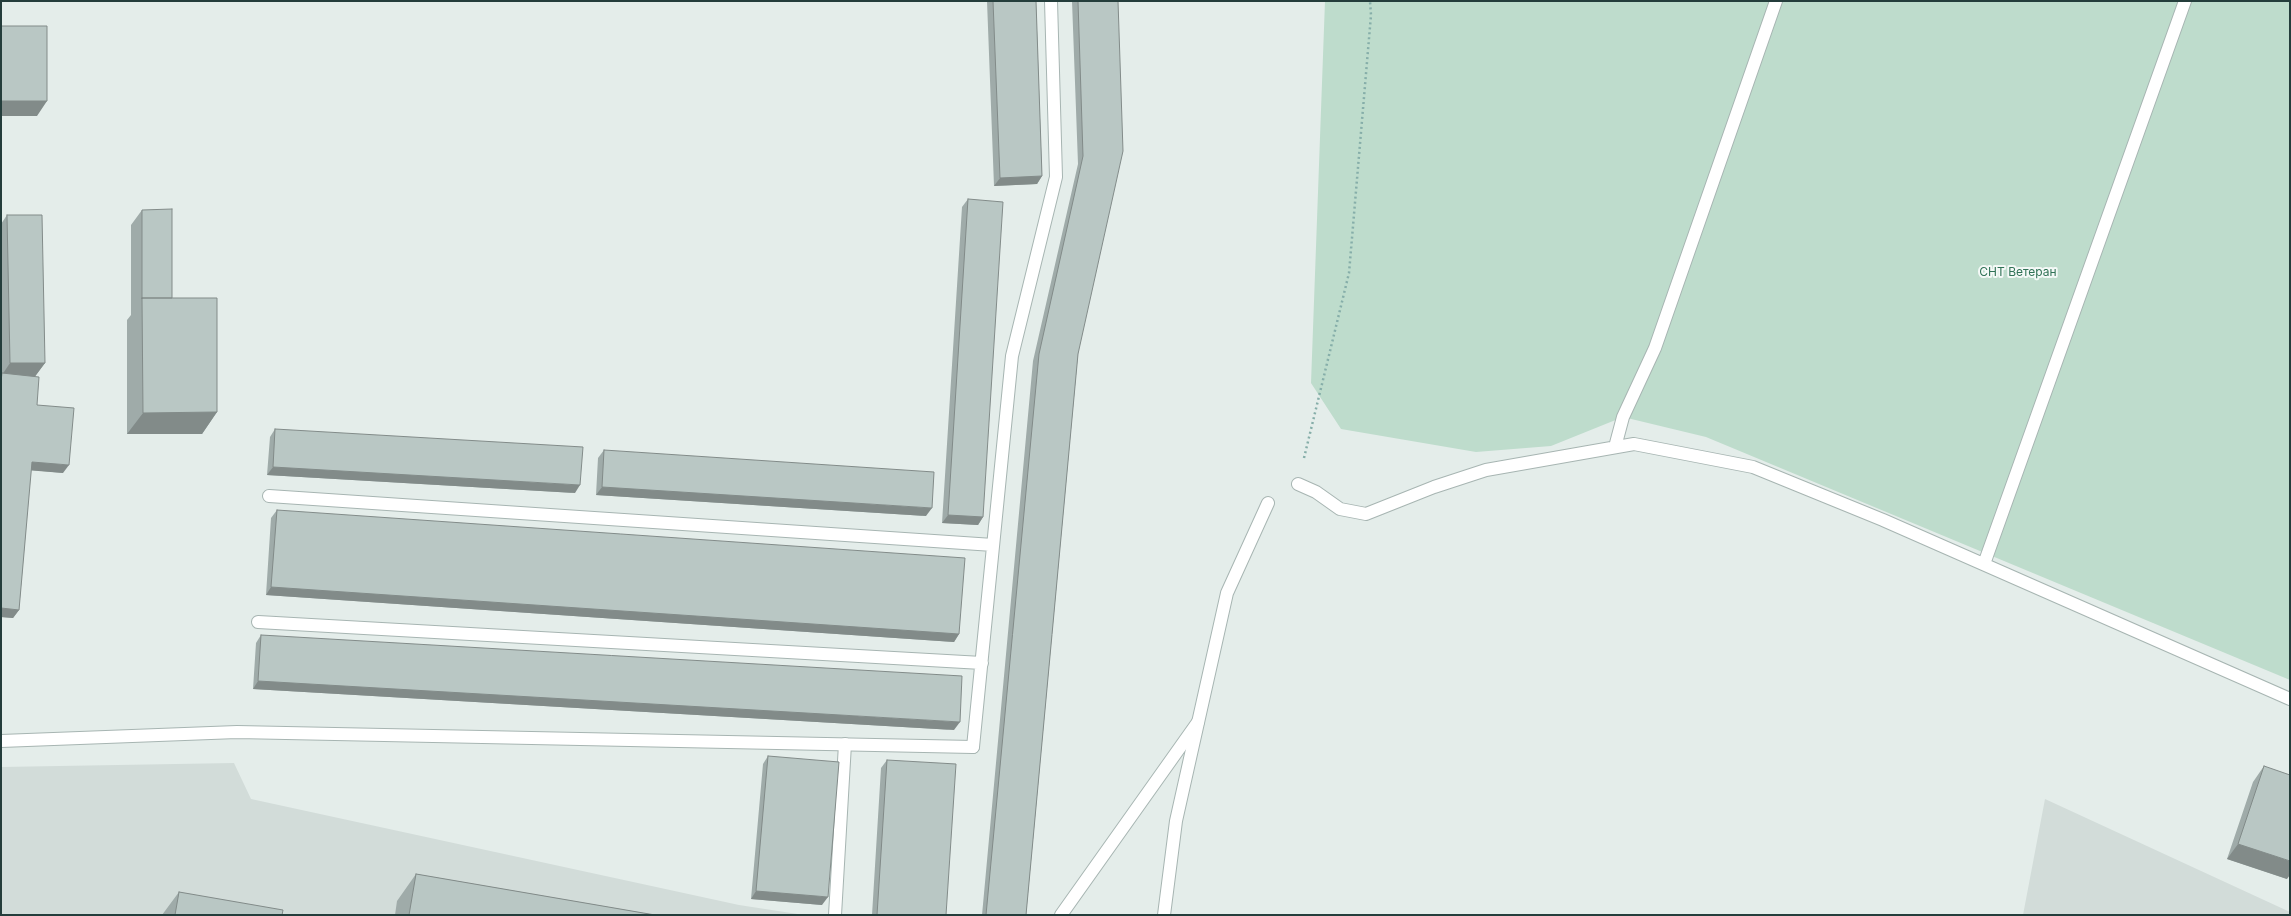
<!DOCTYPE html>
<meta charset="utf-8">
<style>
body{margin:0}
#map{position:relative;width:2291px;height:916px;overflow:hidden;background:#e4edea;font-family:Inter,sans-serif}
canvas{display:block}
.frame{position:absolute;inset:0;border:2px solid #243d3b;pointer-events:none}
</style>
<div id="map">
<canvas width="2291" height="916"></canvas>
<div class="frame"></div>
</div>
<script>
const g = document.querySelector('canvas').getContext('2d');
g.lineJoin = 'round';
function fillPath(path, color) {
  g.fillStyle = color;
  g.fill(path, 'evenodd');
}
function toPath(rows) {
  const path = new Path2D();
  for (const r of rows) {
    path.moveTo(r[0], r[1]);
    for (let i = 2; i < r.length; i += 2) path.lineTo(r[i], r[i + 1]);
  }
  return path;
}
function strokePath(path, color, width, dash) {
  g.strokeStyle = color;
  g.lineWidth = width;
  g.lineCap = dash ? 'butt' : 'round';
  g.setLineDash(dash || []);
  g.stroke(path);
}
function label(font, color, halo, rows, align = 'center') {
  g.font = font + ' Inter,sans-serif';
  g.lineWidth = 4;
  g.setLineDash([]);
  g.textBaseline = 'middle';
  g.strokeStyle = halo;
  g.fillStyle = color;
  for (const [text, x, y, turn = 0] of rows) {
    g.save();
    g.translate(x, y);
    g.rotate((+turn || 0) * Math.PI / 180);
    g.textAlign = isNaN(turn) ? turn : align;
    if (halo) g.strokeText(text, 0, 0);
    g.fillText(text, 0, 0);
    g.restore();
  }
}
const built = toPath([
 [234,763,251,799,739,905,804,915,1,915,1,767],
 [2045,799,2290,912,2290,915,2023,915]
]);
const green = toPath([
 [1325,1,2290,1,2290,680,1706,437,1623,417,1551,446,1476,452,1341,429,1311,383]
]);
const path = toPath([
 [1304,458,1349,273,1371,15,1370,1]
]);
const service = toPath([
 [1615,447,1623,417,1655,348,1776,1],
 [1298,484,1316,492,1340,509,1366,514,1434,487,1486,470,1634,444,1753,467,1883,520,2290,699],
 [269,496,993,545],
 [1984,564,2185,1],
 [258,622,982,663],
 [973,747,1012,356,1056,177,1051,1],
 [835,915,845,744],
 [1061,915,1198,722]
]);
const minor = toPath([
 [1,741,237,732,973,747],
 [1164,915,1176,821,1227,593,1268,503]
]);
const wall = toPath([
 [987,1,1036,1,1042,176,1037,184,994,186],
 [1072,1,1118,1,1078,354,1026,915,982,915,1033,361,1078,164],
 [968,199,983,517,978,525,942,523,962,207],
 [142,210,172,298,217,412,202,434,127,434,127,320,131,315,131,225],
 [7,215,45,363,35,376,37,405,63,473,31,470,19,610,13,618,1,617,1,224],
 [275,429,575,493,267,475,270,437],
 [604,450,926,516,596,495,598,458],
 [277,510,959,634,954,642,266,595,271,518],
 [261,635,954,730,253,689,256,643],
 [768,756,822,905,751,899,763,764],
 [887,760,946,915,872,915,881,768],
 [2264,766,2287,879,2227,859,2253,782],
 [416,874,655,915,395,915,397,901],
 [179,892,282,915,162,915]
]);
const shadedWall = toPath([
 [1,101,47,101,37,116,1,116],
 [1042,176,1037,184,994,186,1000,178],
 [10,363,45,363,34,378,2,375],
 [217,412,202,434,127,434,143,413],
 [32,462,69,465,63,473,26,470],
 [273,467,580,485,575,493,267,475],
 [602,487,932,508,926,516,596,495],
 [948,515,983,517,978,525,942,523],
 [271,587,959,634,954,642,266,595],
 [1,608,19,610,13,618,1,617],
 [258,681,960,722,954,730,253,689],
 [2238,844,2290,861,2290,875,2287,879,2227,859],
 [756,891,828,897,822,905,751,899]
]);
const building = toPath([
 [993,1,1036,1,1042,176,1000,178,993,1],
 [1078,1,1118,1,1123,151,1078,354,1026,915,986,915,1039,354,1083,156,1078,1],
 [1,26,47,26,47,101,1,101,1,26],
 [968,199,1003,202,983,517,948,515,968,199],
 [172,209,172,298,142,298,142,299,142,210,172,209],
 [7,215,42,215,45,363,10,363,7,215],
 [142,298,217,298,217,412,143,413,142,298],
 [2,373,39,377,37,405,74,408,69,465,32,462,19,610,1,608,1,381,2,373],
 [275,429,583,447,580,485,273,467,275,429],
 [604,450,934,472,932,508,602,487,604,450],
 [277,510,965,558,959,634,271,587,277,510],
 [261,635,962,676,960,722,258,681,261,635],
 [768,756,839,762,828,897,756,891,768,756],
 [887,760,956,764,946,915,877,915,887,760],
 [2264,766,2290,775,2290,861,2238,844,2264,766],
 [416,874,655,915,409,915,416,874],
 [179,892,283,910,282,915,175,915,179,892]
]);
const parkNames = [
 ["СНТ Ветеран",2018,272]
];
fillPath(built, '#d2dcd9');
fillPath(green, '#bedccc');
strokePath(service, '#a7b5b2', 14);
strokePath(minor, '#a7b5b2', 14);
strokePath(path, '#86aea9', 2.5, [2, 3]);
strokePath(service, '#fff', 12);
strokePath(minor, '#fff', 12);
fillPath(wall, '#9faba9');
fillPath(shadedWall, '#828b89');
fillPath(building, '#b9c7c4');
strokePath(building, '#828b89', 1);
label('12px', '#307256', '#f4f9f7', parkNames);
</script>
